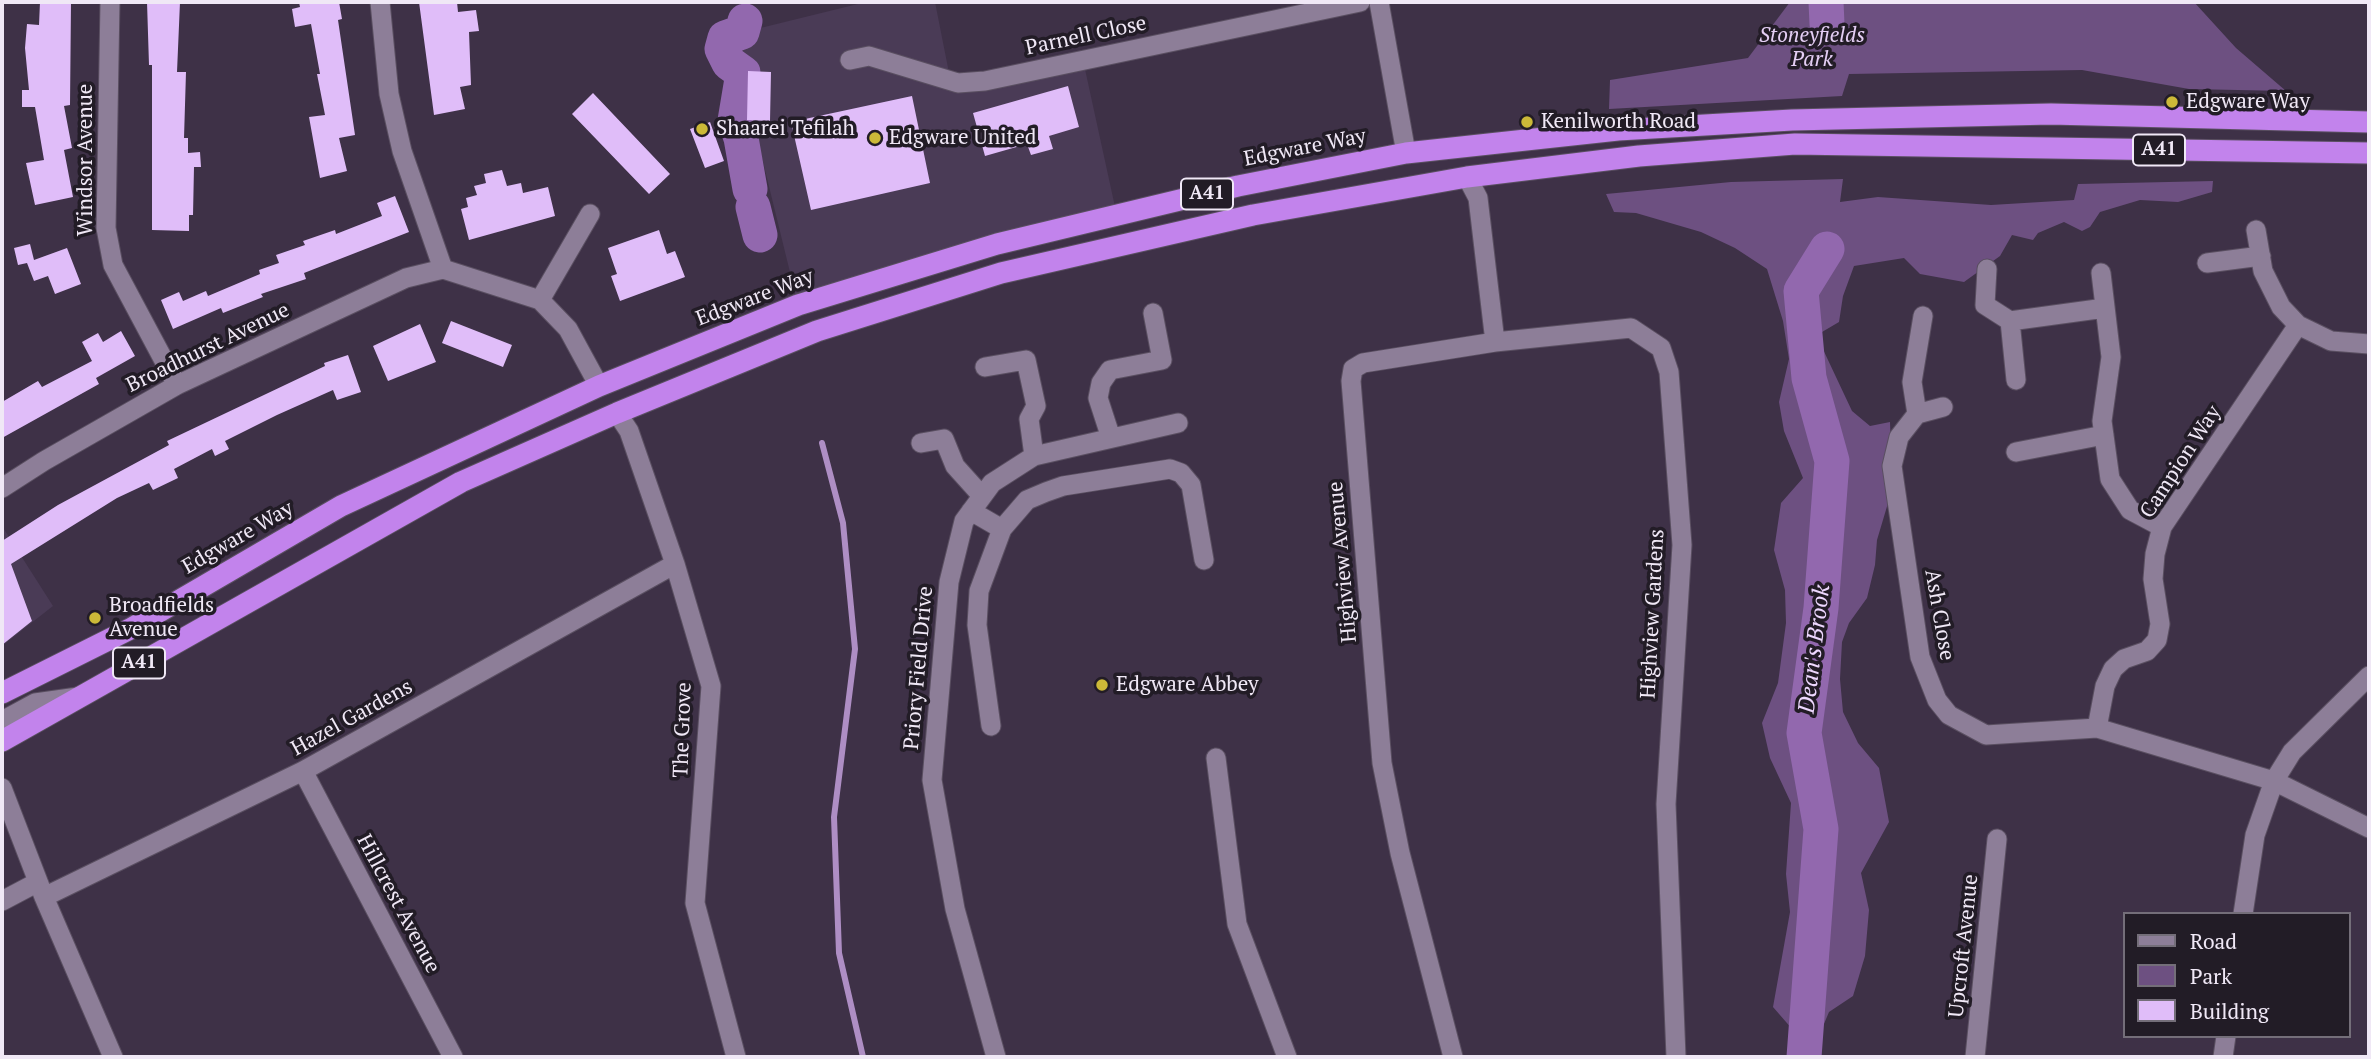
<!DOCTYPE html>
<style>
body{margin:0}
#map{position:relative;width:2371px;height:1059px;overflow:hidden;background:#3e3147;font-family:"PT Serif",serif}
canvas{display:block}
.frame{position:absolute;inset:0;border:4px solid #f0e8f6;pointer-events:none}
.legend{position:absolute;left:2123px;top:912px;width:228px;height:126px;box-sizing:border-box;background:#221c26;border:2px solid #746e79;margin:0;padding:9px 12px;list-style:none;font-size:21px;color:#f0e8f6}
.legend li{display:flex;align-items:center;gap:14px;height:35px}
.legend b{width:35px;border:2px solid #746e79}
</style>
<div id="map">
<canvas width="2371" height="1059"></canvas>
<div class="frame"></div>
<ul class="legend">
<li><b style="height:9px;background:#8d7e98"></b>Road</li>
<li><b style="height:19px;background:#6d5081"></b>Park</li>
<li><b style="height:19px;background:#e0bdf9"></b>Building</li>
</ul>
</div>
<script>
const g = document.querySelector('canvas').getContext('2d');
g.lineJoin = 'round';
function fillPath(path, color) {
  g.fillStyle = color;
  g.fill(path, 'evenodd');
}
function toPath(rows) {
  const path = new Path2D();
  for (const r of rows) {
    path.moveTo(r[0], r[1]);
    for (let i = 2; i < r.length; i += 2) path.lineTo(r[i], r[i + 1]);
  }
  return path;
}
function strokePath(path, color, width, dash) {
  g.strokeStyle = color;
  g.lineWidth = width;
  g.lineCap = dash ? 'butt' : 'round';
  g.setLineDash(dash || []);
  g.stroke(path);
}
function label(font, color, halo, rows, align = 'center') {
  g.font = font + ' "PT Serif",serif';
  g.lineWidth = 7;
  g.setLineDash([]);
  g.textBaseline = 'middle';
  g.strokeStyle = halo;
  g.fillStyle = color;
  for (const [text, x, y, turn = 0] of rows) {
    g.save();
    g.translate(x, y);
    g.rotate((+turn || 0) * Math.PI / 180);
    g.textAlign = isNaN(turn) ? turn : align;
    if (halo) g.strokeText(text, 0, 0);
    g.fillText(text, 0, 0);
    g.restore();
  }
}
const built = toPath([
 [866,2,935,2,952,88,1083,60,1117,216,798,305,732,35],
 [2,526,53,606,2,646]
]);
const green = toPath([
 [1790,2,2194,2,2236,48,2286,91,2189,89,2082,70,1849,74,1842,96,1609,109,1610,80,1748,58],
 [1843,179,1840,202,1878,197,1991,205,2074,200,2078,184,2213,181,2212,192,2178,202,2140,200,2100,212,2090,227,2082,231,2064,222,2038,233,2033,240,2012,235,2000,256,1964,282,1920,274,1904,258,1854,266,1843,296,1839,322,1822,332,1820,343,1852,411,1870,426,1890,422,1891,451,1891,493,1877,540,1875,565,1867,598,1849,623,1842,642,1840,679,1843,712,1858,743,1879,768,1889,822,1861,873,1869,910,1865,956,1853,996,1829,1012,1821,1031,1793,1030,1773,1007,1790,912,1786,874,1791,803,1770,758,1762,723,1778,683,1786,623,1785,590,1774,550,1781,503,1803,478,1784,431,1779,402,1789,359,1783,321,1767,269,1735,248,1701,232,1636,213,1614,212,1606,194,1731,182]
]);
const stream = toPath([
 [822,443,843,523,855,649,834,817,839,953,863,1057]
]);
const river = toPath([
 [1826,2,1827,24],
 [745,21,742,32,725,38,722,49,729,63,743,73,735,121,741,138,750,189],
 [753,207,760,235],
 [1804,1057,1821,829,1804,733,1821,608,1832,461,1809,378,1801,291,1827,249]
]);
const building = toPath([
 [40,2,71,2,70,105,64,106,72,148,64,150,73,197,35,205,26,163,44,160,35,107,22,107,22,90,29,90,25,48,27,24,39,25],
 [147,2,180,2,177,72,186,72,184,138,188,138,188,153,200,152,201,167,194,167,193,215,189,215,189,231,152,230,152,65,149,65],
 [299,2,339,2,342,19,338,20,355,135,339,138,347,171,320,178,309,117,325,115,317,74,320,74,311,24,295,27,292,9,300,7],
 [419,2,457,2,458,12,476,10,479,31,469,32,471,85,460,87,465,109,434,115],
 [748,71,771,72,770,121,747,120],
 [1068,86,1079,127,1049,136,1053,149,1031,155,1027,144,985,156,973,113],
 [593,93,670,174,649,194,572,114],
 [912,96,930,183,811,210,791,122],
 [710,122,724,161,705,168,690,129],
 [502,170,507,186,521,183,523,193,548,187,555,216,469,240,461,209,468,207,466,198,477,195,474,186,486,183,484,174],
 [395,196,409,232,304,273,306,279,261,294,263,297,223,313,221,308,173,329,161,300,179,292,183,301,206,291,208,296,260,274,259,270,279,263,276,255,305,245,303,241,335,230,336,234,382,216,377,203],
 [659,230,667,254,675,251,685,277,620,301,611,276,617,274,608,248],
 [30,244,34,260,67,248,81,284,55,294,48,276,34,281,27,263,18,265,14,248],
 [451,321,512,345,503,367,442,343],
 [420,324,436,362,388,381,373,346],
 [121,331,135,356,96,378,99,384,2,438,2,402,38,381,42,387,92,361,82,342,98,333,103,342],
 [348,355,361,392,337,400,333,390,277,415,225,441,229,449,215,456,212,449,174,469,178,478,153,490,149,483,117,498,11,564,32,621,2,645,2,541,58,505,169,445,167,441,325,366,324,363]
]);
const minor = toPath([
 [110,2,106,228,113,265,177,385],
 [380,2,389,94,402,151,443,269],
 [1379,2,1406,153],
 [850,60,869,56,958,83,985,81,1360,2],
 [1467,177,1478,198,1495,342],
 [2256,230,2263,271,2281,307,2298,325,2331,341,2369,344],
 [2207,263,2261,256],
 [443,269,540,300,568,329,599,386],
 [1987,269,1985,305,2010,321,2105,308],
 [2101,273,2111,357,2102,421,2110,479,2130,510,2162,527],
 [540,300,590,214],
 [1923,316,1912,382,1917,414,1899,437,1892,466,1920,657,1937,700,1949,715,1986,735,2097,728,2274,781,2369,828],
 [2010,321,2016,380],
 [985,367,1026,360,1036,406,1029,419,1034,456],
 [617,413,629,431,675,564,711,686,695,903,736,1057],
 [1917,414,1943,407],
 [1111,438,1098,398,1101,383,1110,370,1162,360,1153,313],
 [921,443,944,439,955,466,982,496],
 [2016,452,2104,435],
 [2,488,44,461,177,385,406,278,443,269],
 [971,511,1002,529,1027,500,1046,492,1063,486,1170,469,1181,473,1191,485,1204,560],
 [2,721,35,703,78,697],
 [991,726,977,625,979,591,1002,529],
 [2097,728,2105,686,2113,669,2124,659,2147,651,2157,640,2160,624,2153,579,2155,554,2162,527,2298,325],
 [1216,758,1237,924,1287,1057],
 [303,771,453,1057],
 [2,788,44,897,113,1057],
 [44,897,303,771,675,564],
 [2,901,38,882],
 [2243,914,2255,835,2274,781,2292,752,2369,676],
 [996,1057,955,909,932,780,949,582,964,521,992,483,1034,456,1178,423],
 [1453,1057,1400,853,1382,763,1351,381,1353,369,1363,363,1495,342,1631,328,1661,348,1669,372,1682,545,1666,804,1676,1057],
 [1975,1057,1997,839],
 [2223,1057,2226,1036]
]);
const highway = toPath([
 [2,693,130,629,341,506,599,386,798,305,997,244,1238,186,1406,153,1618,130,1792,120,2051,114,2369,122],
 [2,741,461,482,617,413,817,331,1001,273,1253,215,1467,177,1639,156,1795,144,2369,153]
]);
const markers = [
 [2172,102,7,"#ccb938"],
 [1527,122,7,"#ccb938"],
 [702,129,7,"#ccb938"],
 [875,138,7,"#ccb938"],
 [95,618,7,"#ccb938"],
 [1102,685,7,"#ccb938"]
];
const shields = [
 [2159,150,52],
 [1207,194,52],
 [139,663,52]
];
const shieldNames = [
 ["A41",2159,150],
 ["A41",1207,194],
 ["A41",139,663]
];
const streetNames = [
 ["Parnell Close",1086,36,-12],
 ["Edgware Way",1305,148,-11],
 ["Windsor Avenue",86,160,-90],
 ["Edgware Way",755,298,-21],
 ["Broadhurst Avenue",208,348,-26],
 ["Campion Way",2181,462,-57],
 ["Edgware Way",238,538,-30],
 ["Highview Avenue",1343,562,-95],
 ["Highview Gardens",1653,614,-87],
 ["Ash Close",1939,615,80],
 ["Priory Field Drive",919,668,-85],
 ["Hazel Gardens",352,718,-29],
 ["The Grove",683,730,-88],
 ["Hillcrest Avenue",398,904,62],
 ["Upcroft Avenue",1964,946,-84]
];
const parkNames = [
 ["Stoneyfields",1812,36],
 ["Park",1812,60]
];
const poiNames = [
 ["Edgware Way",2186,102],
 ["Kenilworth Road",1541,122],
 ["Shaarei Tefilah",716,129],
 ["Edgware United",889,138],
 ["Broadfields",109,606],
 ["Avenue",109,630],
 ["Edgware Abbey",1116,685]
];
const waterNames = [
 ["Dean's Brook",1815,649,-83]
];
fillPath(built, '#4a3b56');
fillPath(green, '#6d5081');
strokePath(stream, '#ae8ec4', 6);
strokePath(river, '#9268ae', 35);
fillPath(building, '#e0bdf9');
strokePath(minor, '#5a4f61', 21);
strokePath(highway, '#5a4f61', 23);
strokePath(minor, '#8d7e98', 19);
strokePath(highway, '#c283ec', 21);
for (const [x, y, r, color] of markers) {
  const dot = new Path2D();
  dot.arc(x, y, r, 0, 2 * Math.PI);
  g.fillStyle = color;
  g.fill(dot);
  strokePath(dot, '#221c26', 2.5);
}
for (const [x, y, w] of shields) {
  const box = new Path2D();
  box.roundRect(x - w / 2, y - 15.5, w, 31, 5);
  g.fillStyle = '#221c26';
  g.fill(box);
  strokePath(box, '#f0e8f6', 2);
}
label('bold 19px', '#f0e8f6', null, shieldNames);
label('21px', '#f0e8f6', '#221c26', streetNames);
label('italic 21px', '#e4cef4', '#221c26', parkNames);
label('21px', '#f0e8f6', '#221c26', poiNames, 'left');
label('italic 23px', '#edd7fe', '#221c26', waterNames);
</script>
